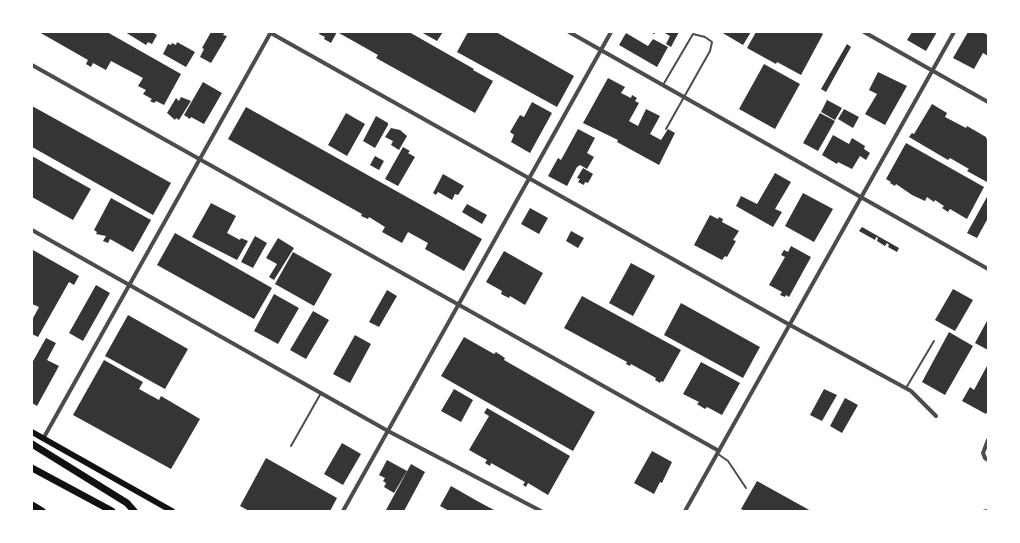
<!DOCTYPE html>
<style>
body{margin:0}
#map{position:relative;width:1020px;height:543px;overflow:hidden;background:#fff;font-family:"DM Sans",sans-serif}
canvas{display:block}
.frame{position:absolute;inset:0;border:33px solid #fff;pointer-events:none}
</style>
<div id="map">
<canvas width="1020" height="543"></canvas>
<div class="frame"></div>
</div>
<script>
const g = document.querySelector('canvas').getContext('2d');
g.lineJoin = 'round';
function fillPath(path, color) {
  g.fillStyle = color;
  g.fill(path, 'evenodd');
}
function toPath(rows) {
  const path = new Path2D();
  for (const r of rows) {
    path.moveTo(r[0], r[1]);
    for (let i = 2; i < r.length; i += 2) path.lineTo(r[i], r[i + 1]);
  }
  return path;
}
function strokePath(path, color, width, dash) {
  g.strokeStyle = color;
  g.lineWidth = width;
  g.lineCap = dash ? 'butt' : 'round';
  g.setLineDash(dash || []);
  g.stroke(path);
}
const building = toPath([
 [39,32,107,32,181,74,164,105,156,101,154,103,150,101,152,99,143,94,146,90,138,86,143,78,111,61,106,70,93,63,91,67,86,64,88,60],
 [125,32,152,32,157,35,152,44,148,42,146,45],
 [211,32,225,32,223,35,227,36,211,63,200,57,204,49,202,48],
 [320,32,337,32,331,43,324,39,325,37,319,34],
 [339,32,409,32,474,69,473,70,493,81,475,113,376,58,378,55,339,33],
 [421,32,443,32,437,41],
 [468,32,496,32,574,76,557,107,457,52],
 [663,32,679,32,671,47,666,44,670,36],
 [721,32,751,32,743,45],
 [756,32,819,32,823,34,801,75,777,62,776,64,747,48],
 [912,32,937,32,926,51,907,40],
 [968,32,982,32,988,35,988,56,983,53,974,69,953,58],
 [626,33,648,46,653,39,668,47,657,67,619,45],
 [177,42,195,52,186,67,163,54,168,44,171,45,172,43,176,45],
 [847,44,851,47,826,92,821,89],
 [764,64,800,84,775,129,739,109],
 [878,72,907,86,885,125,865,114,877,94,869,90],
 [608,78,625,87,621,93,631,98,632,95,637,98,635,101,639,103,629,121,638,126,646,109,660,116,650,134,661,140,668,129,675,133,659,165,617,142,618,140,583,123],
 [203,82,222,93,204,124,191,117,190,119,184,115],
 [181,97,191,101,179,120,176,118,175,120,167,113,176,98,179,101],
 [827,100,842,108,835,120,821,112],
 [532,102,552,113,530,153,511,142,514,135,510,132,520,115,524,117],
 [932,104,947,113,945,117,966,128,967,126,986,137,987,140,988,138,987,182,967,171,969,169,950,158,948,160,909,137,912,133,914,134],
 [32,106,171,183,153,215,32,147],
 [246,107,482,239,464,271,425,249,428,243,408,232,402,243,382,232,385,227,369,217,368,219,361,216,362,214,228,139],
 [844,109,859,117,853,128,838,119],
 [346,113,365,124,347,156,328,145],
 [820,113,835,121,818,151,803,143],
 [376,116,388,123,388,125,375,148,363,141],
 [391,128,400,130,407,136,399,150,391,145,393,141,385,137],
 [578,129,595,138,587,153,594,157,587,169,580,165,577,167,567,186,548,176,558,158,561,160],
 [833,135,849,144,852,138,865,146,864,149,870,153,866,160,860,156,852,169,838,162,837,164,822,155],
 [906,143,984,187,967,219,950,209,948,212,942,208,944,206,935,200,934,202,927,197,925,201,912,195,896,184,895,186,890,183,891,182,886,179],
 [403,147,410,151,408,153,415,157,398,186,385,179],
 [32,156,91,189,73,220,32,197],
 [375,156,384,161,379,170,370,165],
 [583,168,593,174,588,183,585,182,584,185,578,182,580,179,577,178],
 [775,173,791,182,775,209,782,212,773,227,736,206,741,196,757,204],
 [443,174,464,186,458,195,455,194,452,200,438,192,436,195,433,193],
 [803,193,833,209,814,242,785,226],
 [988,195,988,218,977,238,967,233],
 [111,198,151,220,133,252,110,239,108,243,103,241,106,236,96,234,97,232,94,230],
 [211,203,236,216,227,233,240,240,241,238,248,241,237,260,192,237],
 [467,204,487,215,482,224,462,212],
 [530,208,548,218,539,234,521,224],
 [710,215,718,219,719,217,723,219,722,222,739,231,733,240,736,241,727,257,725,256,722,260,694,245],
 [862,227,899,248,897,252,888,247,889,245,887,243,885,246,877,241,878,238,876,237,875,240,859,231],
 [571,231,584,238,578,248,566,241],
 [175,233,272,288,254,319,157,265],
 [255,236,267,243,253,268,241,262],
 [278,238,294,248,274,280,269,277,277,264,266,258],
 [791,246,811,257,789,297,786,295,785,297,780,295,782,292,769,285,785,257,781,255,784,250,788,252],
 [33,250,79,276,74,285,69,282,38,337,32,334,32,320,39,307,32,304],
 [504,251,543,273,525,305,510,296,509,298,501,294,502,291,486,282],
 [293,252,332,274,314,306,275,284],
 [631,263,655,276,633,316,609,303],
 [96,285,110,293,83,341,69,333],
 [953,289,973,300,955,331,935,320],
 [387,290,397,296,379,327,369,322],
 [274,294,299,308,278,344,254,331],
 [582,296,681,350,663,382,661,381,660,383,655,380,656,378,631,364,630,366,626,364,627,362,564,328],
 [681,303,760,347,743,378,664,335],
 [313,311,329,320,306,359,290,350],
 [128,315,188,349,165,389,105,356],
 [988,319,988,350,975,343],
 [949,332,973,346,945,395,922,382],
 [355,335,371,344,350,383,333,374],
 [464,337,494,354,496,352,505,358,504,360,595,412,573,451,441,376],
 [46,338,56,343,47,360,59,366,37,406,32,403,32,363],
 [104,360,143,382,139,389,159,400,161,396,200,419,171,469,73,415],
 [701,362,740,383,722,415,707,407,705,409,697,404,699,402,683,394],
 [988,364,988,411,986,414,962,401,970,387,974,390],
 [454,389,473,400,461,422,441,411],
 [824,389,837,395,822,421,810,415],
 [845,398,858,405,842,433,830,426],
 [487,408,570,456,548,495,528,483,526,487,523,485,525,482,491,463,490,466,485,463,487,460,469,450,489,416,484,413],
 [342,443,361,454,343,485,324,474],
 [652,451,672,462,662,483,660,482,654,494,634,483],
 [266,458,337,498,330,511,249,511,240,506],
 [387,460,407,471,394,493,384,487,386,483,383,481,385,478,379,475],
 [411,464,425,472,404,511,388,511,386,510],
 [757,481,811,511,745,511,741,509],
 [451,486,479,502,496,511,449,511,440,506]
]);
const service = toPath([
 [653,32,654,33],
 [663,85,693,34,705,37,712,42,710,51,666,129],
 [906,388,934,341],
 [291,446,321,393],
 [718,454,728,461,746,488]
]);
const minor = toPath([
 [269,32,790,325,911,391,936,416],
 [569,32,988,269],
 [864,32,988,102],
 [32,65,719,451],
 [32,230,388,431,541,511],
 [43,439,271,32],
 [988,440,983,453,985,458,988,460],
 [343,511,611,32],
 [685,511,954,32]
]);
const secondary = toPath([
 [32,432,172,511]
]);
const motorway = toPath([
 [32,444,127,503,134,511],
 [32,468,112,511],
 [32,505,42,511]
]);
const rail = toPath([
 [984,511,988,510]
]);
fillPath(building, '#353535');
strokePath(service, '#4c4c4c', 2);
strokePath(minor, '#4c4c4c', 4);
strokePath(secondary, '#111', 6);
strokePath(motorway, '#111', 7);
strokePath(rail, '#707070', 3);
</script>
